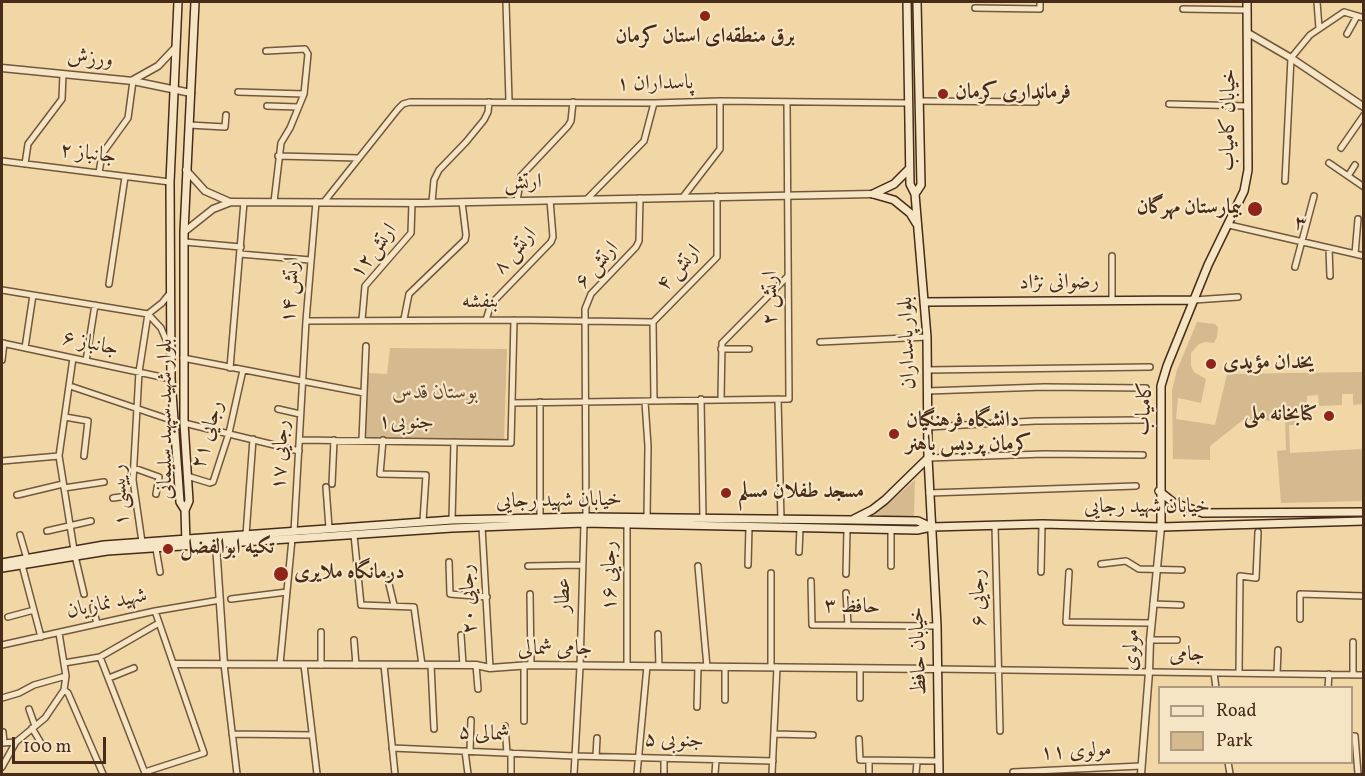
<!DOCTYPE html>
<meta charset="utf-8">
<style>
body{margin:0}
#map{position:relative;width:1365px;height:776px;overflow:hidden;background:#f1d7a6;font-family:Vollkorn,serif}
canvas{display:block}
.frame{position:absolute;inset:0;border:3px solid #462c19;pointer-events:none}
.legend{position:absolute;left:1158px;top:686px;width:195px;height:78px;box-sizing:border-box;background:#f6e5c5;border:2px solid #b09b80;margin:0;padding:8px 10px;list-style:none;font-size:18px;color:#462c19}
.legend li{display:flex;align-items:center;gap:12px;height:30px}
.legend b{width:30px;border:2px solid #b09b80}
.scale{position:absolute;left:12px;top:737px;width:94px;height:27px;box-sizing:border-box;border:3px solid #462c19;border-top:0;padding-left:8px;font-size:18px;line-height:21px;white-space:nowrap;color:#462c19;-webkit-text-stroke:4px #f6e5c5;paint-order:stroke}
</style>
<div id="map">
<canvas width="1365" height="776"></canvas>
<div class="frame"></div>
<ul class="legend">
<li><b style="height:8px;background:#f6e5c5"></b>Road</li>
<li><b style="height:16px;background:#d4ba8e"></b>Park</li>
</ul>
<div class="scale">100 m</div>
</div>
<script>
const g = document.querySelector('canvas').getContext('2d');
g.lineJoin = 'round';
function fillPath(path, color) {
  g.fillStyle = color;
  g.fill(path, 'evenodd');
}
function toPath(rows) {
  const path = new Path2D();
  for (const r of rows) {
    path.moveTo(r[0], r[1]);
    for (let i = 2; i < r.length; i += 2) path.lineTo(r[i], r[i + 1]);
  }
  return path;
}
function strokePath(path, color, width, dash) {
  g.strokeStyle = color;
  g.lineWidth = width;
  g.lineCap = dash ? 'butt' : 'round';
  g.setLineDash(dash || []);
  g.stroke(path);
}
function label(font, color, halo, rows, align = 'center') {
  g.font = font + ' Vollkorn,Amiri,serif';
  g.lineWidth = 4.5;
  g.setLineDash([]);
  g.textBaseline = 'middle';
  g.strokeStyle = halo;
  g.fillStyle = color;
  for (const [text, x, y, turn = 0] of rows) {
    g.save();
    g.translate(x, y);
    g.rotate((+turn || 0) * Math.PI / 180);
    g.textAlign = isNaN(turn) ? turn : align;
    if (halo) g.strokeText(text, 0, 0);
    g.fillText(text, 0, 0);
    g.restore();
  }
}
const green = toPath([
 [1197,322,1215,324,1218,327,1217,337,1214,343,1206,342,1199,344,1191,353,1191,366,1194,372,1206,379,1201,403,1178,398,1176,419,1215,425,1227,374,1363,372,1363,404,1353,405,1353,394,1342,394,1342,405,1319,406,1318,395,1307,396,1307,406,1294,407,1295,425,1289,425,1290,453,1363,449,1363,501,1281,503,1277,451,1286,450,1285,421,1243,420,1210,446,1210,460,1173,459,1172,390,1177,370],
 [390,348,507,349,504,440,362,439,368,373,387,374],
 [915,480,914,517,872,517]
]);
const minor = toPath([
 [506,2,509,101],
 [1317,2,1319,28],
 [975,8,1040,9,1040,2],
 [1183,9,1247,10],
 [1347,34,1357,16],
 [266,51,305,49,308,54,304,94,290,128,281,143,274,202],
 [238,92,304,94],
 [919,101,1036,102],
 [1169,104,1247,106],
 [267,106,298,107],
 [189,125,225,127,226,115],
 [1341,148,1364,115],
 [278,156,359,158],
 [2,161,170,182],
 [1329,163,1364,187],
 [25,164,28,144,62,99,63,74],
 [99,173,102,154,128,118,133,81],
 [1348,176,1355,165],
 [1285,181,1291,58,1310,35,1344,12,1364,18],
 [683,197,720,149,720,101],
 [587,199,644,141,654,103],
 [517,201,521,176,568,126,571,121,573,102],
 [324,202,398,109,403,104,410,102,654,103,720,101,908,103],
 [432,202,434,180,439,170,466,142,484,120,488,112,489,102],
 [1229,225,1364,256],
 [185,242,241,247],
 [1329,248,1330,276],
 [240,254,310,260],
 [1355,254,1358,219],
 [1112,256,1112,300],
 [1295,267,1314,196],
 [109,284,125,177],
 [2,290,148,314,161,328,170,349],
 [1194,300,1238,297],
 [148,314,162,303,170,293],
 [404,319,409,294,465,240,466,235,462,202],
 [362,320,365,286,411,233,412,203],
 [486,320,491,304,551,242,553,237,550,200],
 [306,321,514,320,653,322],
 [653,322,717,257,717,196],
 [653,322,654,401],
 [820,342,927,337],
 [2,343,171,379],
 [25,348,33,295],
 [721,349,749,349],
 [73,358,59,456,74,550],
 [183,358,364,393],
 [2,360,4,343],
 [86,361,95,305],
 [230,368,244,202],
 [927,370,1150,367],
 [70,386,174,421],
 [927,391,1044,387,1146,388],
 [701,399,703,519],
 [721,399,722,343,788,276],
 [778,399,781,520],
 [645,402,648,446,647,517],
 [512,403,789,399,787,103],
 [278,409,300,414],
 [65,417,88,421,84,456],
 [184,423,299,451],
 [928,427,1035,421,1143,420],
 [300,440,511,443,514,320],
 [362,440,366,346],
 [383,440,380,474,426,475,423,521],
 [928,458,1044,454,1143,455],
 [2,461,59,456],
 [134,468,159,477,156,494],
 [187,476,210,483,213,482,229,433,243,370],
 [332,484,334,440],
 [326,487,329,528],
 [64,488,104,482],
 [929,493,1136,486],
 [17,495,63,484],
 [113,498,135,495],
 [540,517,540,402],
 [586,517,585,309,591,294,636,247,639,241,640,198],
 [452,520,454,442],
 [995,525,1000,731],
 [482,527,490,668],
 [891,530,891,566],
 [47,531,91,521],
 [294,532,306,321,316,202],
 [20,535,27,559],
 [246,535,253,439],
 [354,535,361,605,414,607,422,665],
 [142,542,133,480,139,372,148,314],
 [156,549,160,572],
 [799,552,800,528],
 [75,556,84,594],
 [449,562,450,594,487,597],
 [1101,564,1126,561,1139,569,1182,570],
 [22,565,41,637],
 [748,565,749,527],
 [528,566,582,565],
 [698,566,707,667],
 [1041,572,1042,524],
 [1069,572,1066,622,1151,623],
 [846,574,847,529],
 [388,580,394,605],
 [811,581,812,625,937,626],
 [846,593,848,625],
 [530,594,531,665],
 [231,599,287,592],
 [1153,604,1181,605],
 [93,607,97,624],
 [8,617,34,610],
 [1300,619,1300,594,1364,596],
 [321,632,321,665],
 [658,634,659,666],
 [461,635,463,665],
 [354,640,356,665],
 [1150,640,1177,640],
 [1353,642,1353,675],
 [2,645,155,611,220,600],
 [100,657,145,773],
 [64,663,100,657,159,623],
 [224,664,237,774],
 [280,664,292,539],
 [304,665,317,774],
 [384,665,395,774],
 [431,665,434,729],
 [476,665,478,689],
 [524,665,524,721],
 [627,666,627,523],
 [725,667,725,700],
 [771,667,771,573],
 [937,669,1364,675],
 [1214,673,1216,688],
 [1239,673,1240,576,1256,578,1258,532],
 [1277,674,1278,650],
 [109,678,134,668],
 [1328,688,1329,674],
 [64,690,68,693,103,774],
 [2,698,19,693,34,685,66,676],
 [860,698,860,668],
 [697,707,698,666],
 [29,709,35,726],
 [505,726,507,753],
 [32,728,41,743],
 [3,732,4,743],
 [232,734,312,735],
 [775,734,813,735],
 [1352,736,1355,736,1358,774],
 [859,739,860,760,939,761],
 [2,743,16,742],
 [392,748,574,756,773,761],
 [465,751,468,774],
 [470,751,471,720],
 [511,753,511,774],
 [596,756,597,738],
 [1228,762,1230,774],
 [2,767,16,742,45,718,64,690,66,676,59,633],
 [145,772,204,753,155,611],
 [1013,772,1141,766],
 [574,774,580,667,584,523],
 [637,774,647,666],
 [664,774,664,759],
 [715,774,716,760],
 [772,774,777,667],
 [869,774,869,761],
 [916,774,917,762]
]);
const tertiary = toPath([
 [1248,33,1291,58,1364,107],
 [2,68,133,81,191,93],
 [133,80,158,66,176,47],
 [186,170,205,191,230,202],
 [184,232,213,209,231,202,422,203,873,194],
 [216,544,224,664],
 [174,664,476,665,490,668,531,665,937,669],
 [1141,774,1149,672,1150,640,1161,527]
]);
const secondary = toPath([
 [178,2,170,182,171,379,180,502,185,510],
 [907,2,910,184,915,194,927,337,928,458,937,626,939,774],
 [873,194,894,200,910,213,916,223],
 [873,194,894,184,909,169],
 [915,194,921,185,917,2],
 [924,302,1194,300],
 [1159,491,1174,503,1203,513,1364,512],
 [854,519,872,510,885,500,928,458],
 [1161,527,1161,386,1167,366,1208,265,1244,191,1248,170,1247,2],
 [186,544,185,510,189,501,184,423,184,232,195,2],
 [2,563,104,545,452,520,586,517,852,520,918,521,931,527],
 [2,568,107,551,452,528,584,523,917,530,931,527,1042,524,1161,527,1364,521]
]);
const markers = [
 [705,16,6,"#8f2418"],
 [943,94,6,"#8f2418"],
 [1255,209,8,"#8f2418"],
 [1211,364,6,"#8f2418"],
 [1329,416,6,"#8f2418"],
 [894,434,6,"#8f2418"],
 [726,493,6,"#8f2418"],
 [168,549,6,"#8f2418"],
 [281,574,8,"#8f2418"]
];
const poiNames = [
 ["برق منطقه‌ای استان کرمان",705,38,"center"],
 ["فرمانداری کرمان",955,94],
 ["بیمارستان مهرگان",1242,209,"right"],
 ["یخدان مؤیدی",1223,364],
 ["کتابخانه ملی",1317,416,"right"],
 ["دانشگاه فرهنگیان",906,422],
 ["کرمان پردیس باهنر",906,446],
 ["مسجد طفلان مسلم",738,493],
 ["تکیه ابوالفضل",180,549],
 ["درمانگاه ملایری",294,574]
];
const streetNames = [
 ["ورزش",90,60,5],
 ["پاسداران ۱",655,85,-1],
 ["خیابان کامیاب",1230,120,-89],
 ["جانباز ۲",88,155,7],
 ["ارتش",523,184,-1],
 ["۳",1300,225,13],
 ["ارتش۱۲",375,252,-53],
 ["ارتش ۸",516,252,-49],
 ["ارتش ۶",598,266,-49],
 ["ارتش ۴",680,269,-48],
 ["رضوانی نژاد",1059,284,-1],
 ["ارتش ۱۴",292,290,-86],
 ["ارتش ۲",772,298,-90],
 ["بنفشه",480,303],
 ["بلوار پاسداران",909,343,-92],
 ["جانباز ۶",90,345,12],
 ["کامیاب",1146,409,-86],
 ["بلوار شهید سپهبد سلیمانی",167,419,-90],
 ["جنوبی۱",406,424,1],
 ["رجایی ۲۱",209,435,-74],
 ["رجایی ۱۷",282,455,-87],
 ["رییسی ۱",122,495,-94],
 ["خیابان شهید رجایی",559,502,-1],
 ["خیابان شهید رجایی",1147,508],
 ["رجایی ۱۶",611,576,-90],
 ["عطار",565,595,-89],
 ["رجایی ۶",980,598,-92],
 ["رجایی ۲۰",470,599,-93],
 ["شهید نمازیان",107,605,-12],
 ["حافظ ۳",852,608,1],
 ["جامی شمالی",555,650],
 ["مولوی",1133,650,-87],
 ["خیابان حافظ",920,651,-92],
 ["جامی",1187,656],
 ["شمالی ۵",484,735,3],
 ["جنوبی ۵",674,742,2],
 ["مولوی ۱۱",1076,753,-3]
];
const parkNames = [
 ["بوستان قدس",435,394]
];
fillPath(green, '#d4ba8e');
strokePath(minor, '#71573c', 8);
strokePath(tertiary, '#71573c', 9);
strokePath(secondary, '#462c19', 10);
strokePath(minor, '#f6e5c5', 5);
strokePath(tertiary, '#f6e5c5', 6);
strokePath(secondary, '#f6e5c5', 7);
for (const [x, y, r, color] of markers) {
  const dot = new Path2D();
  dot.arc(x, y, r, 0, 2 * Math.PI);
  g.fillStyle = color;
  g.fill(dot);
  strokePath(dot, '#f6e5c5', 2);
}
label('bold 21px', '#462c19', '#f6e5c5', poiNames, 'left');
label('21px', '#462c19', '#f6e5c5', streetNames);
label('italic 21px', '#624830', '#f6e5c5', parkNames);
</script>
